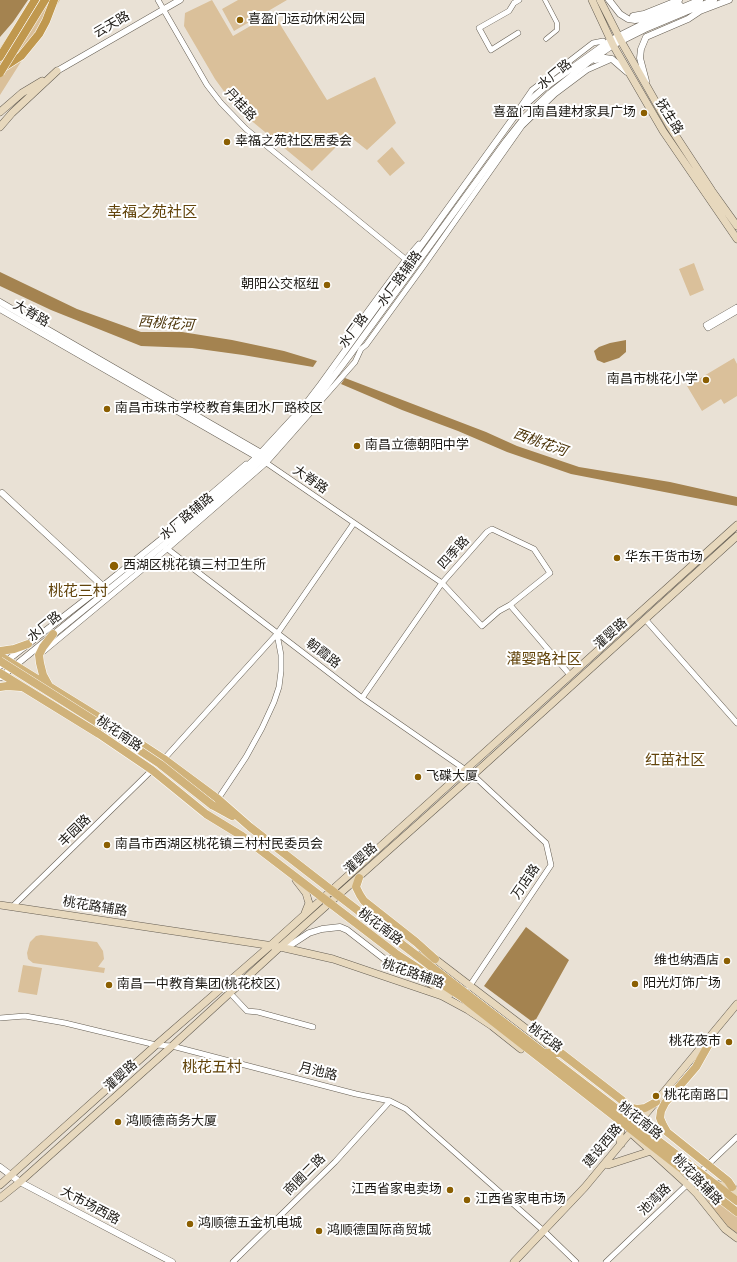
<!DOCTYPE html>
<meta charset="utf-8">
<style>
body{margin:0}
canvas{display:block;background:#e9e1d5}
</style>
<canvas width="737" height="1262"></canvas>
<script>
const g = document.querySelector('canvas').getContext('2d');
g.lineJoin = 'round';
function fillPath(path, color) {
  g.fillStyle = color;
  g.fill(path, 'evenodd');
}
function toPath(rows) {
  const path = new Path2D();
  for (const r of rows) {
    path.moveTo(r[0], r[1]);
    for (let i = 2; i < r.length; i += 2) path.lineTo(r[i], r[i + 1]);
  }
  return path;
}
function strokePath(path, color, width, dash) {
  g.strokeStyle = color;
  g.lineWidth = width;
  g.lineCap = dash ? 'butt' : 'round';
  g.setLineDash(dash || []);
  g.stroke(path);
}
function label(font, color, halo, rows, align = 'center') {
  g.font = font + ' "Archivo Narrow","Noto Sans SC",sans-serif';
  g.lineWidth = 4;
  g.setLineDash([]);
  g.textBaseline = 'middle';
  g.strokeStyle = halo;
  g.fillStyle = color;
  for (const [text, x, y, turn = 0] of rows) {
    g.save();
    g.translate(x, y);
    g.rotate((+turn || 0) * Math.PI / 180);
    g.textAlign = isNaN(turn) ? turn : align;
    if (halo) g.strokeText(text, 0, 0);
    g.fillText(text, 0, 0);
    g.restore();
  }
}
const green = toPath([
 [31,0,60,0,0,95,0,48],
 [212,0,233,36,273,13,327,100,375,77,396,123,367,150,348,135,312,171,236,108,215,79,184,26,185,13],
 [238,0,287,0,234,31,222,9],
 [392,147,405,163,390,176,377,161],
 [694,263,704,290,690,296,679,269],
 [734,358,737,364,737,396,724,404,721,399,702,411,687,386],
 [41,935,97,942,103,951,104,959,98,967,105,968,104,973,33,963,28,959,27,953,30,942,36,936],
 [23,965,42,968,37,995,18,992],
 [695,1182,737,1207,737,1233,727,1226,715,1211]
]);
const water = toPath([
 [0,0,28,0,13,22,0,37],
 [0,272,77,309,141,332,182,332,232,340,284,351,317,361,313,367,243,355,192,348,141,346,51,310,0,286],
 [626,340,626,352,619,358,604,363,597,360,594,351,599,347,610,343],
 [345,378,486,432,517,446,579,467,670,482,737,497,737,506,571,474,507,452,458,431,402,410,341,384],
 [526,927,569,960,534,1023,484,986]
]);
const pedestrian = toPath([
 [545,0,557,23,557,30,546,39]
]);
const minor = toPath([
 [158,0,207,85,221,103,246,129,409,262],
 [518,33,491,50,479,28,509,11,514,3,519,0],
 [521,106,532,90,593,43,603,41],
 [737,307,706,325,708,328,737,311],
 [347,348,348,338,406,259,419,244],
 [265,462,442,583,482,626,499,611,510,605,570,675],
 [177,523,246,464],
 [165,547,362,698,473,775,546,843,551,865,469,987],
 [645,619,737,723],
 [44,651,167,549,266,463,355,362,361,349,366,345,422,268,522,126,555,94,587,70,612,59],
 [362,698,442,583,487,532,492,529,534,549,550,573,510,605],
 [164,759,277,634,354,523],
 [218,799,246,757,262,728,274,702,279,687,281,671,281,655,277,634],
 [12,907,152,770],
 [230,993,247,1011,258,1012,313,1027],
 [0,1018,25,1016,65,1023,156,1045,172,1046,356,1094,390,1101,406,1109,546,1233,576,1262],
 [233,1262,335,1162,390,1101],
 [606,1262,737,1137]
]);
const tertiary = toPath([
 [609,0,620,14,628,19,635,20,642,19,672,7,680,5],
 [633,16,644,14,679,0],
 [595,60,605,58,612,59,627,72],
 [57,71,180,0],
 [646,81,640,58,641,49,646,37,688,19,700,11,729,0],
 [0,302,263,454],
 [0,309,259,458],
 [2,493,106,589],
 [0,666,103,586,204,505,257,457,305,405,321,384,519,110,544,88,611,40,643,24,700,0],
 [1,677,208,509,266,456,310,408,350,355,506,141,525,117,550,93,590,61,613,45,645,29,714,0],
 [286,948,309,933,322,929,340,927,347,930,387,961,391,959],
 [0,1167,20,1182,172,1262]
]);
const secondary = toPath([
 [592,0,613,45,663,131,737,239],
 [600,0,621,41,670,127,712,191,737,226],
 [0,112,22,93,42,81],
 [0,127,12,113,57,71],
 [296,880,306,893,308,900,309,903,305,913],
 [0,905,280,947,333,959,442,996,468,1010,492,1026,521,1049],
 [395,953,400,965,449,995],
 [416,955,435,959,558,1053],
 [632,1134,687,1184,697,1194,725,1229,737,1238],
 [621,1144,619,1138,622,1126],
 [608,1165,651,1151],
 [715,1184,732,1187,737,1192],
 [0,1185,156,1045,271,945,737,525],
 [0,1198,20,1182,172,1046,280,947,473,775,737,536],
 [514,1262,585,1187,737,1004]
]);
const primary = toPath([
 [0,651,14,649,28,644],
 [0,656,110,724,164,759,218,799,250,827,339,896,737,1201],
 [0,673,99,734,152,770,206,814,242,836,395,953,463,998,737,1212],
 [49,686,43,675,40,663,39,655,43,647,53,634],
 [0,687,7,686,21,687],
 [212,805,232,816],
 [359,878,356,887,360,895,364,901,416,942,435,959],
 [710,1042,696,1067,665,1103,661,1111,660,1118,663,1125,667,1132,728,1181,732,1187],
 [545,1053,561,1053,632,1108,637,1109,645,1108,656,1102]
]);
const trunk = toPath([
 [0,57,35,0],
 [1,69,21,56,39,34,46,21,54,0]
]);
const primaryBridge = toPath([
 [0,661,106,728,160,764,212,805]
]);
const trunkBridge = toPath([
 [0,73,45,0]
]);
const markers = [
 [240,20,4,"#8b5f02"],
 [644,113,4,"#8b5f02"],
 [227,142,4,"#8b5f02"],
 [327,285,4,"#8b5f02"],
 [706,380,4,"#8b5f02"],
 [107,409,4,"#8b5f02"],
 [357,446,4,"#8b5f02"],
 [617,558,4,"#8b5f02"],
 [114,566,5,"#8b5f02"],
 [418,777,4,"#8b5f02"],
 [107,845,4,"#8b5f02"],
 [727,961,4,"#8b5f02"],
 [635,984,4,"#8b5f02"],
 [109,985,4,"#8b5f02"],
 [729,1042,4,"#8b5f02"],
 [656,1096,4,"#8b5f02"],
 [118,1122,4,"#8b5f02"],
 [450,1190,4,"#8b5f02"],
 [467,1200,4,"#8b5f02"],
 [190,1224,4,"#8b5f02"],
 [319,1231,4,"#8b5f02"]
];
const poiNames = [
 ["喜盈门运动休闲公园",248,20],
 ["喜盈门南昌建材家具广场",636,113,"right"],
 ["幸福之苑社区居委会",235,142],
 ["朝阳公交枢纽",319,285,"right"],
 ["南昌市桃花小学",698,380,"right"],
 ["南昌市珠市学校教育集团水厂路校区",115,409],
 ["南昌立德朝阳中学",365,446],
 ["华东干货市场",625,558],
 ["西湖区桃花镇三村卫生所",123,566],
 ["飞碟大厦",426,777],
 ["南昌市西湖区桃花镇三村村民委员会",115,845],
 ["维也纳酒店",719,961,"right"],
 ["阳光灯饰广场",643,984],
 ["南昌一中教育集团(桃花校区)",117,985],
 ["桃花夜市",721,1042,"right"],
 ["桃花南路口",664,1096],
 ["鸿顺德商务大厦",126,1122],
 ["江西省家电卖场",442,1190,"right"],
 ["江西省家电市场",475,1200],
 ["鸿顺德五金机电城",198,1224],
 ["鸿顺德国际商贸城",327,1231]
];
const streetNames = [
 ["云天路",112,25,-30],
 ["水厂路",555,75,-39],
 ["丹桂路",240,105,47],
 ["抚生路",669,117,58],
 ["水厂路辅路",400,279,-54],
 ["大脊路",31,314,30],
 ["水厂路",354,331,-54],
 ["大脊路",310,480,34],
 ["水厂路辅路",187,517,-40],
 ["四季路",454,553,-48],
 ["水厂路",45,627,-39],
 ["灌婴路",611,634,-42],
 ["朝霞路",323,654,37],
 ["桃花南路",119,734,34],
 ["丰园路",75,831,-44],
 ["灌婴路",361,859,-42],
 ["万店路",526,882,-56],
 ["桃花路辅路",95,907,9],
 ["桃花南路",380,927,37],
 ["桃花路辅路",413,974,19],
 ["桃花路",545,1038,37],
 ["月池路",318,1072,14],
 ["灌婴路",121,1076,-42],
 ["桃花南路",640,1121,38],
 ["建设西路",603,1146,-50],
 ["商圈二路",305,1175,-45],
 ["桃花路辅路",697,1180,46],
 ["池湾路",655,1200,-44],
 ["大市场西路",90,1206,28]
];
const waterNames = [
 ["西桃花河",166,324,4],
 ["西桃花河",540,443,20]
];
const quarterNames = [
 ["幸福之苑社区",152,213],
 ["桃花三村",78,592],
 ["灌婴路社区",544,660],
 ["红苗社区",675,761],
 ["桃花五村",212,1068]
];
fillPath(green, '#dac09a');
fillPath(water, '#a48350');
strokePath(pedestrian, '#655e53', 5);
strokePath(minor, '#655e53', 6);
strokePath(tertiary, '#655e53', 7);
strokePath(secondary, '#655e53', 8);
strokePath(primary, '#fff', 9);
strokePath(trunk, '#fff', 9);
strokePath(pedestrian, '#fff', 4);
strokePath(minor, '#fff', 5);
strokePath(tertiary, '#fff', 6);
strokePath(secondary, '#e7d8bd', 7);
strokePath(primary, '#d0b27a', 8);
strokePath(trunk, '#c0984e', 8);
strokePath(primaryBridge, '#fff', 9, []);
strokePath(trunkBridge, '#fff', 9, []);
strokePath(primaryBridge, '#d0b27a', 8);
strokePath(trunkBridge, '#c0984e', 8);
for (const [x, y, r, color] of markers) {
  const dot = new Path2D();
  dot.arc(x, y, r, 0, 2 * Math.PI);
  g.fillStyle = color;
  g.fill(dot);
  strokePath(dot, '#fff', 1.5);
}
label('13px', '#1c1914', '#fff', poiNames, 'left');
label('13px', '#1c1914', '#fff', streetNames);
label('italic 14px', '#4c3409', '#fff', waterNames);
label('15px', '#62440b', '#fff', quarterNames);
</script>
